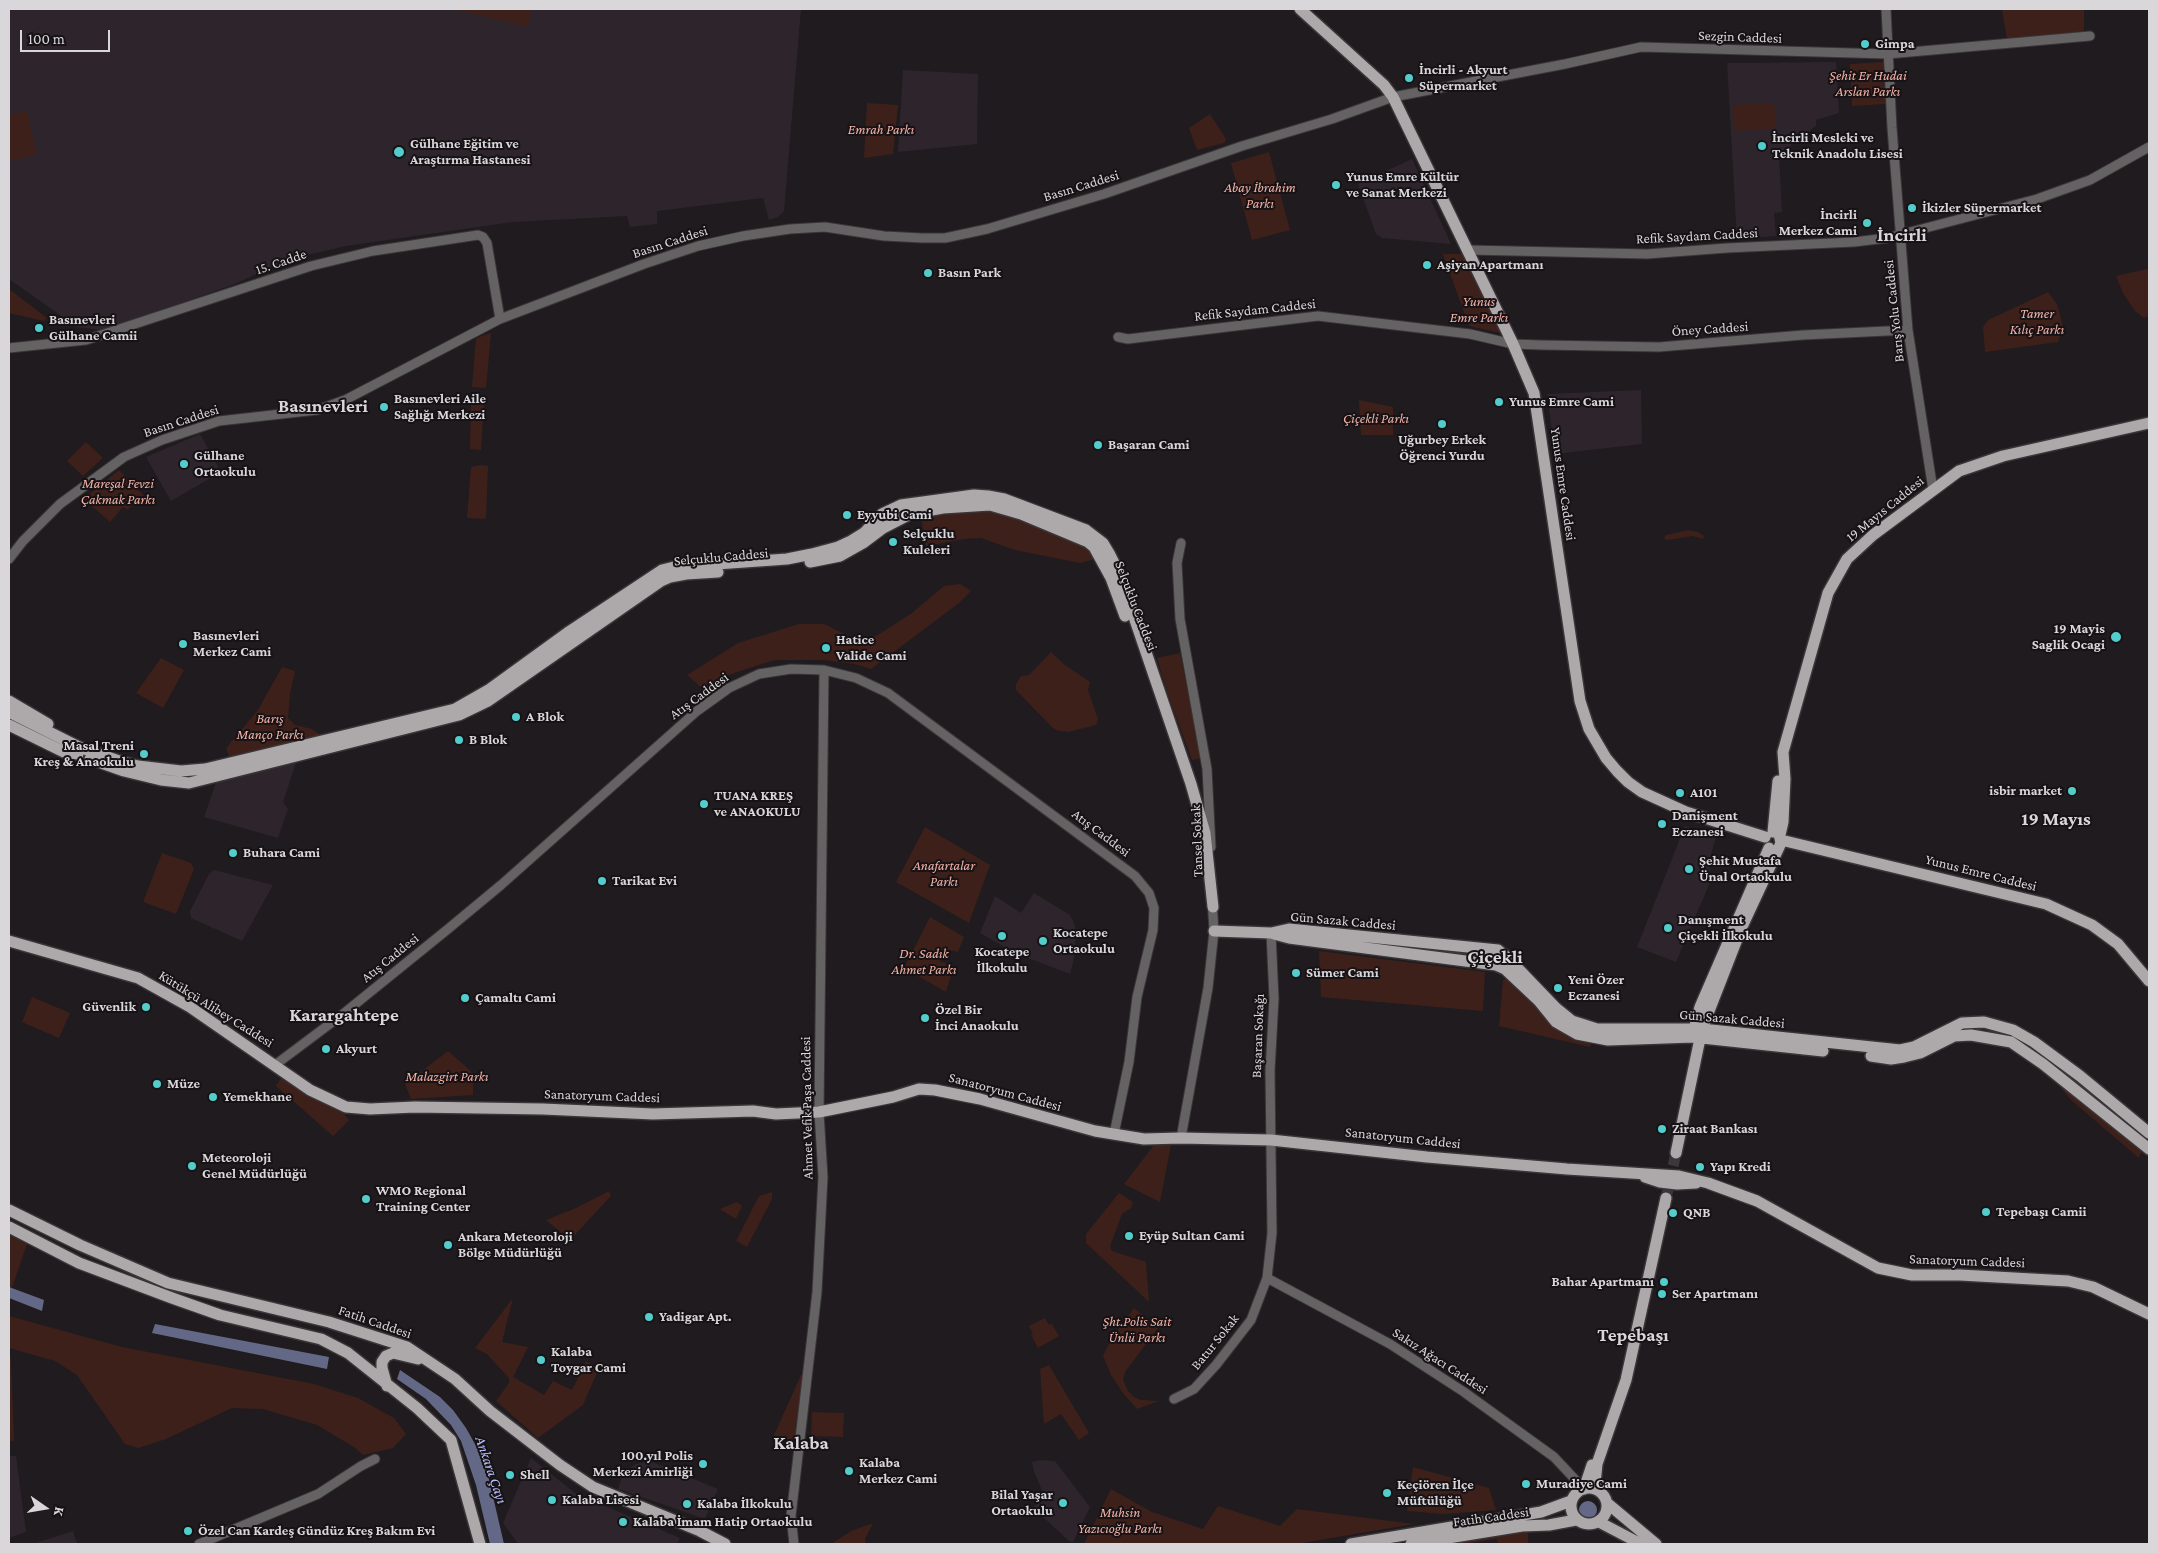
<!DOCTYPE html>
<meta charset="utf-8">
<style>
body{margin:0}
#map{position:relative;width:2158px;height:1553px;overflow:hidden;background:#1f1b1e;font-family:"Crimson Pro",serif}
canvas{display:block}
.frame{position:absolute;inset:0;border:10px solid #d9d7d9;pointer-events:none}
.north{position:absolute;left:20px;top:1483px;width:50px;height:50px;-webkit-text-stroke:4px #161215;paint-order:stroke;rotate:103deg;font-size:14px;font-weight:700;line-height:20px;text-align:center;color:#d9d7d9}
.north::after{content:'';display:block;margin:auto;width:18px;height:22px;background:#d9d7d9;clip-path:polygon(50% 0,100% 100%,50% 72%,0 100%)}
.scale{position:absolute;left:20px;top:30px;width:90px;height:22px;box-sizing:border-box;border:2px solid #d9d7d9;border-top:0;padding-left:6px;font-size:15px;line-height:18px;white-space:nowrap;color:#d9d7d9;-webkit-text-stroke:4px #161215;paint-order:stroke}
</style>
<div id="map">
<canvas width="2158" height="1553"></canvas>
<div class="frame"></div>
<div class="north">K</div>
<div class="scale">100 m</div>
</div>
<script>
const g = document.querySelector('canvas').getContext('2d');
g.lineJoin = 'round';
function fillPath(path, color) {
  g.fillStyle = color;
  g.fill(path, 'evenodd');
}
function toPath(rows) {
  const path = new Path2D();
  for (const r of rows) {
    if (r.length === 3) {
      path.moveTo(r[0] + r[2], r[1]);
      path.arc(r[0], r[1], r[2], 0, 2 * Math.PI);
      continue;
    }
    path.moveTo(r[0], r[1]);
    for (let i = 2; i < r.length; i += 2) path.lineTo(r[i], r[i + 1]);
  }
  return path;
}
function strokePath(path, color, width, dash) {
  g.strokeStyle = color;
  g.lineWidth = width;
  g.lineCap = dash ? 'butt' : 'round';
  g.setLineDash(dash || []);
  g.stroke(path);
}
function label(font, color, halo, rows, align = 'center') {
  g.font = font + ' "Crimson Pro",serif';
  g.lineWidth = 4;
  g.setLineDash([]);
  g.textBaseline = 'middle';
  g.strokeStyle = halo;
  g.fillStyle = color;
  for (const [text, x, y, turn = 0] of rows) {
    g.save();
    g.translate(x, y);
    g.rotate((+turn || 0) * Math.PI / 180);
    g.textAlign = isNaN(turn) ? turn : align;
    if (halo) g.strokeText(text, 0, 0);
    g.fillText(text, 0, 0);
    g.restore();
  }
}
const built = toPath([
 [9,9,801,9,784,211,778,217,769,220,763,198,657,211,657,224,630,227,627,216,513,222,346,246,303,256,265,270,235,284,116,326,100,330,77,327,9,279],
 [1836,62,1839,113,1816,120,1816,126,1799,138,1791,139,1791,153,1779,154,1782,212,1774,213,1776,236,1737,239,1727,63],
 [903,70,978,74,977,144,898,152],
 [1412,159,1451,244,1382,238,1376,234,1358,184],
 [1641,390,1642,444,1555,454,1547,394],
 [200,434,221,472,171,501,146,457],
 [297,760,283,802,288,809,278,838,204,817,217,780],
 [1685,826,1716,837,1709,861,1711,880,1676,962,1637,947],
 [214,870,273,885,242,941,191,918,190,911,209,874],
 [1034,893,1070,915,1074,923,1076,933,1074,959,1070,974,1015,953,980,933,995,896,1021,913],
 [9,1456,16,1456,26,1532,9,1538],
 [531,1458,575,1493,680,1538,677,1544,518,1544,503,1523],
 [1040,1460,1055,1461,1090,1507,1073,1542,1069,1541,1032,1507,1046,1499,1034,1472,1032,1462],
 [650,1461,718,1489,705,1519,618,1489,623,1473,636,1464],
 [73,1531,77,1544,32,1544]
]);
const green = toPath([
 [453,9,531,9,528,27],
 [2002,9,2084,9,2084,31,2007,40],
 [1883,62,1886,104,1852,106,1850,64],
 [867,103,898,105,893,154,864,158],
 [1774,103,1776,128,1735,131,1733,105],
 [27,111,36,155,9,161,9,115],
 [1210,114,1226,139,1224,143,1197,150,1189,128],
 [1269,152,1290,230,1252,240,1231,163],
 [1443,254,1468,254,1507,334,1469,326],
 [2147,269,2149,271,2149,316,2144,318,2135,311,2123,293,2116,276],
 [9,289,47,318,44,321,9,313],
 [2048,292,2057,304,2063,326,2058,342,1985,352,1983,327,1988,320],
 [491,333,486,388,472,387,476,338],
 [1359,400,1393,407,1393,435,1361,435],
 [471,401,484,402,481,450,470,449],
 [86,442,103,458,83,476,67,461],
 [480,465,488,466,486,519,467,518,471,467],
 [119,470,144,496,127,510,123,507,110,522,84,499],
 [992,506,1081,539,1100,558,1080,563,1015,550,981,538,964,539,926,546,920,511],
 [1688,530,1698,532,1704,536,1703,539,1693,536,1667,540,1664,538,1666,535],
 [960,584,971,591,959,603,871,669,855,664,824,660,774,660,728,675,704,690,687,675,738,643,799,624,824,624,859,641,878,635,912,613,944,586],
 [1051,652,1065,665,1090,682,1088,690,1098,719,1096,725,1068,732,1059,731,1053,728,1016,690,1016,684,1021,676,1029,675],
 [1180,653,1201,758,1192,760,1167,692,1157,658],
 [161,658,184,670,163,708,136,693],
 [282,667,295,671,290,694,288,718,295,725,312,729,322,736,229,756,226,748,258,710],
 [925,827,990,865,969,923,896,882],
 [162,853,191,863,194,869,176,914,143,902],
 [930,917,964,937,958,952,944,949,940,961,954,966,946,992,904,968],
 [1319,951,1485,972,1483,1011,1321,997],
 [1509,978,1552,1025,1560,1031,1592,1041,1590,1047,1499,1026,1503,980],
 [32,997,70,1013,59,1038,22,1022],
 [448,1051,473,1073,473,1095,411,1099,405,1084],
 [282,1076,327,1102,344,1114,349,1120,333,1136,276,1086],
 [2053,1078,2143,1148,2139,1158,2071,1100],
 [1154,1145,1171,1145,1160,1202,1124,1184],
 [609,1191,611,1196,570,1240,546,1220,576,1208],
 [772,1192,772,1199,747,1247,736,1241,759,1196],
 [1119,1193,1133,1202,1131,1208,1122,1214,1110,1246,1112,1251,1146,1262,1149,1302,1086,1243,1086,1234],
 [737,1202,742,1206,736,1219,720,1209],
 [9,1235,27,1244,9,1296],
 [513,1298,502,1342,528,1347,513,1377,544,1395,553,1381,572,1390,586,1361,599,1368,583,1405,538,1438,496,1401,509,1383,509,1378,487,1354,475,1348],
 [1134,1308,1158,1328,1125,1372,1123,1380,1128,1391,1134,1397,1141,1400,1159,1401,1137,1409,1123,1393,1111,1375,1103,1356,1112,1338],
 [9,1316,122,1347,314,1384,358,1398,394,1418,406,1434,393,1448,363,1455,354,1447,317,1425,263,1409,232,1408,166,1439,138,1448,125,1444,77,1375,55,1361,9,1348],
 [1045,1318,1049,1325,1052,1324,1059,1336,1038,1348,1031,1335,1033,1334,1029,1326],
 [9,1358,11,1358,14,1441,9,1441],
 [1049,1365,1089,1433,1079,1440,1061,1414,1044,1424,1040,1369],
 [804,1372,797,1436,793,1440,776,1437,774,1435,801,1375],
 [812,1412,844,1413,843,1437,811,1436],
 [1413,1467,1489,1488,1496,1510,1443,1514,1407,1511],
 [1111,1489,1152,1512,1203,1529,1218,1506,1280,1526,1297,1509,1414,1524,1296,1544,1084,1544],
 [873,1523,865,1539,866,1544,831,1544,851,1531],
 [1525,1530,1528,1534,1528,1544,1498,1544,1497,1539,1460,1544,1426,1544]
]);
const water = toPath([
 [9,1287,44,1300,42,1311,9,1298],
 [155,1324,329,1357,327,1369,152,1333],
 [400,1370,440,1397,453,1410,466,1428,485,1462,504,1544,490,1544,476,1485,461,1441,451,1425,426,1399,397,1379],
 [1588,1510,9]
]);
const majorTunnel = toPath([
 [1666,1198,1676,1153]
]);
const minor = toPath([
 [1886,9,1892,128,1905,293,1908,330,1933,490],
 [1469,250,1647,254,1727,248,1854,242,1887,238,2037,199,2090,180,2149,147],
 [1118,337,1128,339,1318,316,1470,334,1513,344,1541,345,1659,347,1803,335,1908,330],
 [9,348,86,340,311,266,373,251,478,235,483,237,487,243,500,319],
 [1181,543,1177,563,1180,619,1207,769,1211,847],
 [9,559,23,541,60,504,124,457,162,440,219,421,317,410,345,400,500,319,644,264,698,246,743,236,790,229,825,227,884,236,922,238,945,238,987,229,1104,194,1242,146,1332,119,1393,97,1565,64,1641,47,1888,54,2090,36],
 [275,1065,343,1014,448,929,501,885,697,711,729,688,759,674,791,669,824,670,856,678,888,693,1135,876,1149,893,1154,908,1153,930,1137,997,1129,1062,1114,1134],
 [1181,1138,1208,988,1214,931,1212,900],
 [1267,1278,1390,1344,1464,1392,1554,1457,1584,1489],
 [1174,1399,1194,1389,1216,1365,1251,1320,1267,1278,1272,1233,1270,1071,1274,999,1271,933],
 [199,1544,318,1494,361,1466,375,1459],
 [794,1544,791,1516,817,1292,823,1177,819,1112,824,670]
]);
const major = toPath([
 [1300,9,1384,85,1393,97,1513,344,1534,393,1580,701,1589,729,1606,758,1617,771,1628,782,1642,792,1686,812,1765,837],
 [810,562,840,556,863,543,883,528,910,514,943,508,990,505,1021,514,1088,542,1094,547,1111,578,1125,616],
 [9,701,48,724],
 [9,712,79,747,119,761,138,766,181,771,205,769,455,709,490,689,570,631,662,570,674,567,787,559,812,554,838,547,851,541,864,533,882,514,901,505,974,495,988,496,1004,499,1086,530,1103,543,1109,553,1119,573,1191,784,1205,833,1213,907],
 [9,725,64,752,78,754],
 [90,759,124,771,161,780,189,783,459,715,488,701,661,581,670,577,686,574,718,572],
 [1773,832,1778,781],
 [1780,835,1783,822,1785,779,1783,752,1828,593,1847,559,1873,535,1959,471,2003,456,2149,423],
 [1781,840,2046,904,2092,925,2118,944,2149,981],
 [1214,931,1271,933,1289,929,1498,950,1508,958,1556,1008,1572,1021,1597,1029,1702,1029,1900,1050,1914,1047,1962,1023,1984,1022,2013,1030,2034,1042,2080,1076,2149,1133],
 [1274,934,1289,938,1496,965,1505,969,1539,1001,1556,1022,1577,1034,1608,1040,1693,1037,1823,1051],
 [9,941,138,978,190,1007,310,1090,346,1107,370,1109,415,1107,543,1109,653,1114,753,1111,776,1114,819,1112,893,1097,919,1089,935,1090,980,1099,1095,1131,1144,1139,1181,1138,1271,1140,1427,1157,1567,1169,1679,1176,1708,1183,1757,1201,1878,1268,1912,1275,1960,1275,2068,1281,2093,1287,2149,1314],
 [1693,1033,1700,1007,1769,848],
 [1871,1056,1891,1059,1904,1057,1920,1053,1954,1036,1971,1035,2011,1042,2043,1064,2149,1149],
 [1676,1153,1702,1029,1741,929,1781,843,1779,834],
 [1645,1177,1660,1182,1677,1184,1696,1183],
 [9,1210,80,1245,168,1283,329,1322,407,1347,455,1379,490,1411,560,1465,593,1487,700,1531,725,1544],
 [9,1227,79,1263,172,1298,220,1315,321,1339,348,1353,417,1408,451,1440,480,1544],
 [387,1386,382,1368,382,1362,386,1356,393,1353,418,1359],
 [1589,1506,18],
 [1584,1489,1592,1465],
 [1600,1492,1595,1484,1597,1464,1626,1380,1666,1198],
 [1607,1503,1656,1544],
 [1599,1522,1641,1544],
 [1351,1544,1541,1512,1571,1501],
 [1411,1544,1522,1526,1549,1525,1576,1520]
]);
const markers = [
 [1865,44,5,"#52cdcc"],
 [1409,78,5,"#52cdcc"],
 [1762,146,5,"#52cdcc"],
 [399,152,6,"#52cdcc"],
 [1336,185,5,"#52cdcc"],
 [1912,208,5,"#52cdcc"],
 [1867,223,5,"#52cdcc"],
 [1427,265,5,"#52cdcc"],
 [928,273,5,"#52cdcc"],
 [39,328,5,"#52cdcc"],
 [1499,402,5,"#52cdcc"],
 [384,407,5,"#52cdcc"],
 [1442,424,5,"#52cdcc"],
 [1098,445,5,"#52cdcc"],
 [184,464,5,"#52cdcc"],
 [847,515,5,"#52cdcc"],
 [893,542,5,"#52cdcc"],
 [2116,637,6,"#52cdcc"],
 [183,644,5,"#52cdcc"],
 [826,648,5,"#52cdcc"],
 [516,717,5,"#52cdcc"],
 [459,740,5,"#52cdcc"],
 [144,754,5,"#52cdcc"],
 [2072,791,5,"#52cdcc"],
 [1680,793,5,"#52cdcc"],
 [704,804,5,"#52cdcc"],
 [1662,824,5,"#52cdcc"],
 [233,853,5,"#52cdcc"],
 [1689,869,5,"#52cdcc"],
 [602,881,5,"#52cdcc"],
 [1668,928,5,"#52cdcc"],
 [1002,936,5,"#52cdcc"],
 [1043,941,5,"#52cdcc"],
 [1296,973,5,"#52cdcc"],
 [1558,988,5,"#52cdcc"],
 [465,998,5,"#52cdcc"],
 [146,1007,5,"#52cdcc"],
 [925,1018,5,"#52cdcc"],
 [326,1049,5,"#52cdcc"],
 [157,1084,5,"#52cdcc"],
 [213,1097,5,"#52cdcc"],
 [1662,1129,5,"#52cdcc"],
 [192,1166,5,"#52cdcc"],
 [1700,1167,5,"#52cdcc"],
 [366,1199,5,"#52cdcc"],
 [1986,1212,5,"#52cdcc"],
 [1673,1213,5,"#52cdcc"],
 [1129,1236,5,"#52cdcc"],
 [448,1245,5,"#52cdcc"],
 [1664,1282,5,"#52cdcc"],
 [1662,1294,5,"#52cdcc"],
 [649,1317,5,"#52cdcc"],
 [541,1360,5,"#52cdcc"],
 [703,1464,5,"#52cdcc"],
 [849,1471,5,"#52cdcc"],
 [510,1475,5,"#52cdcc"],
 [1526,1484,5,"#52cdcc"],
 [1387,1493,5,"#52cdcc"],
 [552,1500,5,"#52cdcc"],
 [1063,1503,5,"#52cdcc"],
 [687,1504,5,"#52cdcc"],
 [623,1522,5,"#52cdcc"],
 [188,1531,5,"#52cdcc"]
];
const streetNames = [
 ["Sezgin Caddesi",1740,37,2],
 ["Basın Caddesi",1081,186,-17],
 ["Refik Saydam Caddesi",1697,236,-3],
 ["Basın Caddesi",670,242,-18],
 ["15. Cadde",281,262,-19],
 ["Refik Saydam Caddesi",1255,310,-6],
 ["Barış Yolu Caddesi",1894,311,-96],
 ["Öney Caddesi",1710,329,-4],
 ["Basın Caddesi",181,421,-18],
 ["Yunus Emre Caddesi",1563,484,82],
 ["19 Mayıs Caddesi",1885,509,-39],
 ["Selçuklu Caddesi",721,557,-5],
 ["Selçuklu Caddesi",1136,606,69],
 ["Atış Caddesi",699,696,-36],
 ["Atış Caddesi",1101,833,37],
 ["Tansel Sokak",1197,841,-92],
 ["Yunus Emre Caddesi",1981,873,14],
 ["Gün Sazak Caddesi",1343,921,5],
 ["Atış Caddesi",390,958,-39],
 ["Kütükçü Alibey Caddesi",216,1009,32],
 ["Gün Sazak Caddesi",1732,1019,5],
 ["Başaran Sokağı",1258,1036,-88],
 ["Sanatoryum Caddesi",1005,1092,15],
 ["Sanatoryum Caddesi",602,1096,2],
 ["Ahmet Vefik Paşa Caddesi",807,1108,-91],
 ["Sanatoryum Caddesi",1403,1138,6],
 ["Sanatoryum Caddesi",1967,1261,2],
 ["Fatih Caddesi",375,1322,19],
 ["Batur Sokak",1215,1342,-51],
 ["Sakız Ağacı Caddesi",1440,1361,33],
 ["Fatih Caddesi",1491,1517,-8]
];
const poiNames = [
 ["Gimpa",1875,44],
 ["İncirli - Akyurt",1419,70],
 ["Süpermarket",1419,86],
 ["İncirli Mesleki ve",1772,138],
 ["Teknik Anadolu Lisesi",1772,154],
 ["Gülhane Eğitim ve",410,144],
 ["Araştırma Hastanesi",410,160],
 ["Yunus Emre Kültür",1346,177],
 ["ve Sanat Merkezi",1346,193],
 ["İkizler Süpermarket",1922,208],
 ["İncirli",1857,215,"right"],
 ["Merkez Cami",1857,231,"right"],
 ["Aşiyan Apartmanı",1437,265],
 ["Basın Park",938,273],
 ["Basınevleri",49,320],
 ["Gülhane Camii",49,336],
 ["Basınevleri Aile",394,399],
 ["Sağlığı Merkezi",394,415],
 ["Yunus Emre Cami",1509,402],
 ["Uğurbey Erkek",1442,440,"center"],
 ["Öğrenci Yurdu",1442,456,"center"],
 ["Başaran Cami",1108,445],
 ["Gülhane",194,456],
 ["Ortaokulu",194,472],
 ["Eyyubi Cami",857,515],
 ["Selçuklu",903,534],
 ["Kuleleri",903,550],
 ["19 Mayis",2105,629,"right"],
 ["Saglik Ocagi",2105,645,"right"],
 ["Basınevleri",193,636],
 ["Merkez Cami",193,652],
 ["Hatice",836,640],
 ["Valide Cami",836,656],
 ["A Blok",526,717],
 ["B Blok",469,740],
 ["Masal Treni",134,746,"right"],
 ["Kreş & Anaokulu",134,762,"right"],
 ["isbir market",2062,791,"right"],
 ["A101",1690,793],
 ["TUANA KREŞ",714,796],
 ["ve ANAOKULU",714,812],
 ["Danişment",1672,816],
 ["Eczanesi",1672,832],
 ["Buhara Cami",243,853],
 ["Şehit Mustafa",1699,861],
 ["Ünal Ortaokulu",1699,877],
 ["Tarikat Evi",612,881],
 ["Danışment",1678,920],
 ["Çiçekli İlkokulu",1678,936],
 ["Kocatepe",1053,933],
 ["Ortaokulu",1053,949],
 ["Kocatepe",1002,952,"center"],
 ["İlkokulu",1002,968,"center"],
 ["Sümer Cami",1306,973],
 ["Yeni Özer",1568,980],
 ["Eczanesi",1568,996],
 ["Çamaltı Cami",475,998],
 ["Güvenlik",136,1007,"right"],
 ["Özel Bir",935,1010],
 ["İnci Anaokulu",935,1026],
 ["Akyurt",336,1049],
 ["Müze",167,1084],
 ["Yemekhane",223,1097],
 ["Ziraat Bankası",1672,1129],
 ["Meteoroloji",202,1158],
 ["Genel Müdürlüğü",202,1174],
 ["Yapı Kredi",1710,1167],
 ["WMO Regional",376,1191],
 ["Training Center",376,1207],
 ["Tepebaşı Camii",1996,1212],
 ["QNB",1683,1213],
 ["Eyüp Sultan Cami",1139,1236],
 ["Ankara Meteoroloji",458,1237],
 ["Bölge Müdürlüğü",458,1253],
 ["Bahar Apartmanı",1654,1282,"right"],
 ["Ser Apartmanı",1672,1294],
 ["Yadigar Apt.",659,1317],
 ["Kalaba",551,1352],
 ["Toygar Cami",551,1368],
 ["100.yıl Polis",693,1456,"right"],
 ["Merkezi Amirliği",693,1472,"right"],
 ["Kalaba",859,1463],
 ["Merkez Cami",859,1479],
 ["Shell",520,1475],
 ["Muradiye Cami",1536,1484],
 ["Keçiören İlçe",1397,1485],
 ["Müftülüğü",1397,1501],
 ["Bilal Yaşar",1053,1495,"right"],
 ["Ortaokulu",1053,1511,"right"],
 ["Kalaba Lisesi",562,1500],
 ["Kalaba İlkokulu",697,1504],
 ["Kalaba İmam Hatip Ortaokulu",633,1522],
 ["Özel Can Kardeş Gündüz Kreş Bakım Evi",198,1531]
];
const parkNames = [
 ["Şehit Er Hudai",1868,76],
 ["Arslan Parkı",1868,92],
 ["Emrah Parkı",881,130],
 ["Abay İbrahim",1260,188],
 ["Parkı",1260,204],
 ["Yunus",1479,302],
 ["Emre Parkı",1479,318],
 ["Tamer",2037,314],
 ["Kılıç Parkı",2037,330],
 ["Çiçekli Parkı",1376,419],
 ["Mareşal Fevzi",118,484],
 ["Çakmak Parkı",118,500],
 ["Barış",270,719],
 ["Manço Parkı",270,735],
 ["Anafartalar",944,866],
 ["Parkı",944,882],
 ["Dr. Sadık",924,954],
 ["Ahmet Parkı",924,970],
 ["Malazgirt Parkı",447,1077],
 ["Şht.Polis Sait",1137,1322],
 ["Ünlü Parkı",1137,1338],
 ["Muhsin",1120,1513],
 ["Yazıcıoğlu Parkı",1120,1529]
];
const waterNames = [
 ["Ankara Çayı",491,1470,71]
];
const districtNames = [
 ["İncirli",1902,235],
 ["Basınevleri",323,406],
 ["19 Mayıs",2056,819],
 ["Çiçekli",1495,957],
 ["Karargahtepe",344,1015],
 ["Tepebaşı",1633,1335],
 ["Kalaba",801,1443]
];
fillPath(built, '#2d252b');
fillPath(green, '#3e201b');
fillPath(water, '#646887');
strokePath(majorTunnel, '#3b373a', 11, [11, 5.5]);
strokePath(minor, '#393538', 11);
strokePath(major, '#393538', 14);
strokePath(minor, '#646262', 9);
strokePath(major, '#ada8a9', 11);
for (const [x, y, r, color] of markers) {
  const dot = new Path2D();
  dot.arc(x, y, r, 0, 2 * Math.PI);
  g.fillStyle = color;
  g.fill(dot);
  strokePath(dot, '#161215', 2);
}
label('14px', '#d9d7d9', '#161215', streetNames);
label('bold 14px', '#d9d7d9', '#161215', poiNames, 'left');
label('italic 14px', '#f4b2a6', '#161215', parkNames);
label('italic 15px', '#b7bef6', '#161215', waterNames);
label('bold 19px', '#d9d7d9', '#161215', districtNames);
</script>
